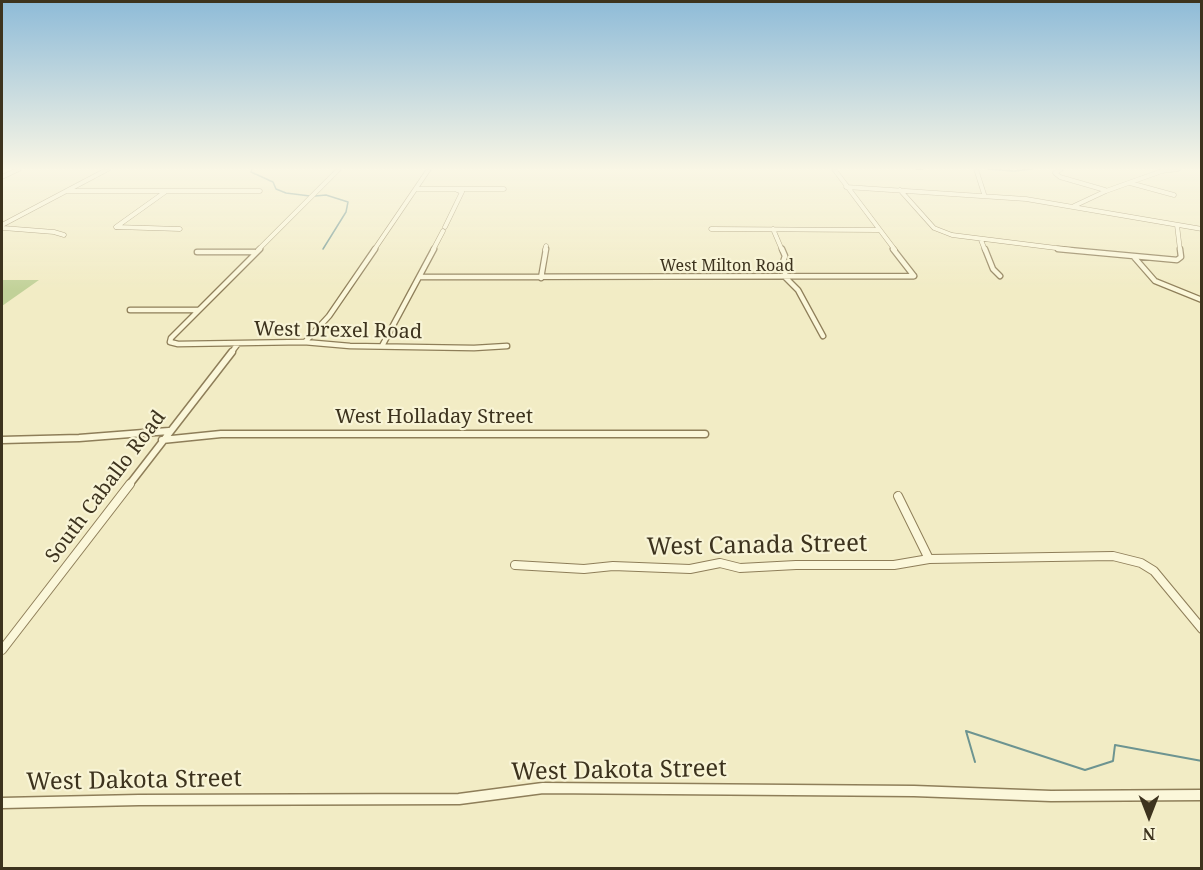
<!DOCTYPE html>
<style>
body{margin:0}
#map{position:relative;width:1203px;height:870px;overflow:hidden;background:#f2ecc5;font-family:"Noto Serif",serif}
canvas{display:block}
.frame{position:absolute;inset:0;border:3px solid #3d331e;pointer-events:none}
.north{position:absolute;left:1119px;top:786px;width:60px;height:60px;-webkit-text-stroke:4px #f8f4d6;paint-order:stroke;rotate:180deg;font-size:16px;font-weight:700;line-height:24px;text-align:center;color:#3d331e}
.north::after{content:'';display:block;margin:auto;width:21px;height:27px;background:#3d331e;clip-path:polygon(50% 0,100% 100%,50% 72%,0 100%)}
</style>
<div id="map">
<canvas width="1203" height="870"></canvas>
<div class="frame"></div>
<div class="north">N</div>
</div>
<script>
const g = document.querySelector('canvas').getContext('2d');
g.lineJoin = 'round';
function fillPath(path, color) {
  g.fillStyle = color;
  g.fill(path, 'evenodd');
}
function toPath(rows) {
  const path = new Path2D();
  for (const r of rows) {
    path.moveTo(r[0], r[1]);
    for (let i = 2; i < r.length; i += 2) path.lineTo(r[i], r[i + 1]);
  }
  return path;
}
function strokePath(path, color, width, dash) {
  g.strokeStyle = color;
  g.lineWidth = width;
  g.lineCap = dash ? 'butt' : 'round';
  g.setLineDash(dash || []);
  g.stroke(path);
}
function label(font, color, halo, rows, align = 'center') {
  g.font = font + ' "Noto Serif",serif';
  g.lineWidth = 4.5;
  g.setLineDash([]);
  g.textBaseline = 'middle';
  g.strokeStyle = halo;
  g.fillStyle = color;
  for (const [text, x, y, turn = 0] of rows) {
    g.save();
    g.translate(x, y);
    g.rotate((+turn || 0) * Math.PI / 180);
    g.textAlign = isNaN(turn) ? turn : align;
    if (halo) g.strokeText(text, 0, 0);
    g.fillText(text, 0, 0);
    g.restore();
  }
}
const green = toPath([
 [2,280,39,280,2,306]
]);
const streamFar1 = toPath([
 [252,169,251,172,273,182,276,189,286,193,310,196],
 [916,169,923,169],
 [988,169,1014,171,1032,169],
 [315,196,326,195,348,202,346,212,323,249]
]);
const stream = toPath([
 [975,762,966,731,1085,770,1113,761,1115,745,1202,761]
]);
const minorFar4 = toPath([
 [834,169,895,250],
 [976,169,984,194],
 [1061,169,1055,173,1060,177,1105,190],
 [2,177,19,169],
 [1130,183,1174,195],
 [846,187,1026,199,1202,229],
 [416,189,504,189],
 [900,190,934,228,952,235,1072,250],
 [68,191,260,191],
 [1074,206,1106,191,1162,171,1178,169],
 [2,225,108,169],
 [1177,225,1180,250],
 [116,227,180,229],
 [116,227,165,192],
 [445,227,462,192,457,190],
 [3,228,54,232,64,235],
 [711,229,878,230],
 [773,229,782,250],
 [981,240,985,250],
 [258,250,339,169],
 [374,250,429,169],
 [433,250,443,231],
 [545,250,546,246]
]);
const minorFar3 = toPath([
 [260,249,171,338,170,342,178,344,304,342,350,346,474,348,507,346],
 [782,249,785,256,783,262,786,278,798,290,823,336],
 [893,249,914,276],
 [985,249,993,269,1000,276],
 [1058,249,1177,260,1181,257,1180,249],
 [197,252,255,252],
 [1134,257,1155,281,1202,300],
 [419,277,914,276],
 [541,278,546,249],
 [130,310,198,310],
 [305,342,329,316,375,249],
 [382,346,434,249],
 [231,353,237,345]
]);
const minorFar2 = toPath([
 [2,440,79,438,169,431],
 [162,440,221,434,705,434],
 [129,485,232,352]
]);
const minorFar1 = toPath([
 [929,559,1113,556,1141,563,1154,571,1202,629],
 [515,565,584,569,613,566,690,569,720,563,740,568,796,565,894,565,929,559,898,496],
 [2,650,130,484]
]);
const minor = toPath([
 [2,803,139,800,459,799,543,788,914,791,1051,796,1202,795]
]);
const farStreetnames = [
 ["West Milton Road",727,266]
];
const streetNames = [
 ["West Drexel Road",338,331,1],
 ["West Holladay Street",434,417],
 ["South Caballo Road",106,487,-53]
];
const nearStreetnames = [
 ["West Canada Street",757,546,-1],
 ["West Dakota Street",619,771,-1],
 ["West Dakota Street",134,781,-1]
];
fillPath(green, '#c1d198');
strokePath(streamFar1, '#6d9491', 1.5);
strokePath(stream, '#6d9491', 2);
strokePath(minorFar4, '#8e7e59', 5);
strokePath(minorFar3, '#8e7e59', 7);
strokePath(minorFar2, '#8e7e59', 9);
strokePath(minorFar1, '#8e7e59', 10);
strokePath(minor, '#8e7e59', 13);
strokePath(minorFar4, '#fbf7da', 4);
strokePath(minorFar3, '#fbf7da', 4.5);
strokePath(minorFar2, '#fbf7da', 6);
strokePath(minorFar1, '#fbf7da', 8);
strokePath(minor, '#fbf7da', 10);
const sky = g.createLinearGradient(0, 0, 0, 291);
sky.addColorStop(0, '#8ebbd8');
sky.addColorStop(0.58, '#f9f6e5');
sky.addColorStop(1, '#f9f6e500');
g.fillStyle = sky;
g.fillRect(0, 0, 1203, 291);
label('16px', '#3d331e', '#f8f4d6', farStreetnames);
label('20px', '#3d331e', '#f8f4d6', streetNames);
label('24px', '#3d331e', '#f8f4d6', nearStreetnames);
</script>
